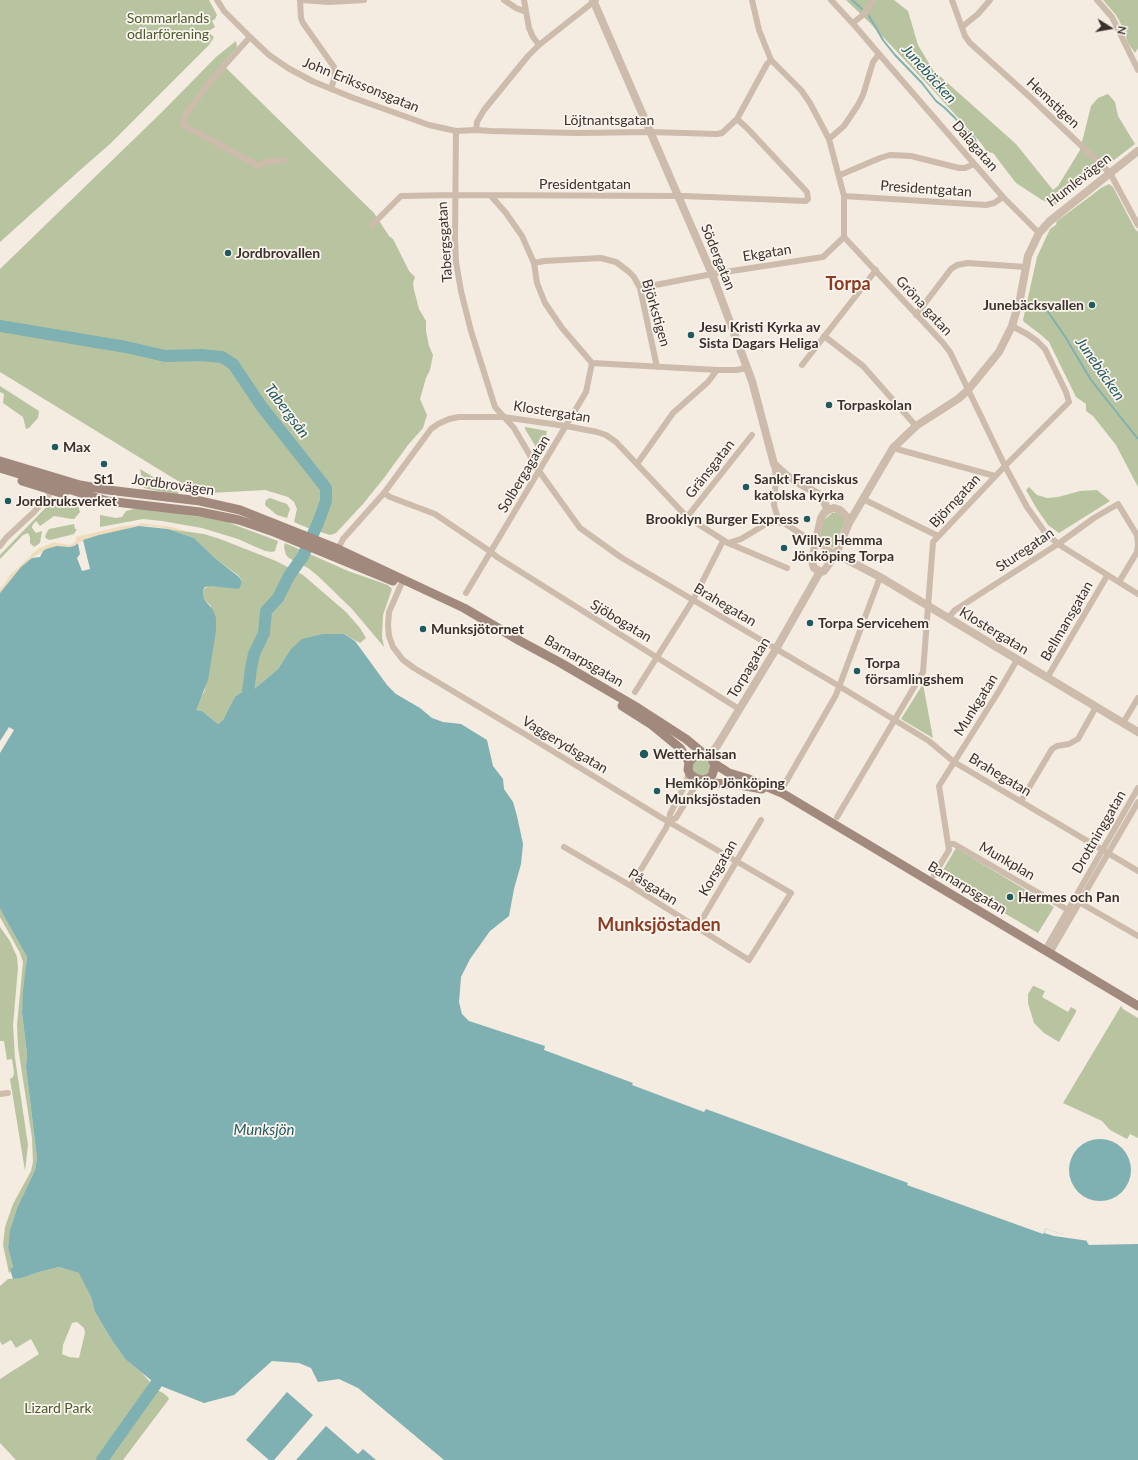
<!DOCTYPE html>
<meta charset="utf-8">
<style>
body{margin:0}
#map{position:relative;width:1138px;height:1460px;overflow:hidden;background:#f4ebe1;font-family:Lato,sans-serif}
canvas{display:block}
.north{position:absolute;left:1090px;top:8px;width:40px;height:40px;-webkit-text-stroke:3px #fbf5ee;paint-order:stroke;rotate:101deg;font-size:11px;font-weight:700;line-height:16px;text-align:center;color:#3b302b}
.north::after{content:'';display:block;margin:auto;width:14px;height:18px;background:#3b302b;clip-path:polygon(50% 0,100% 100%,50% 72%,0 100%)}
</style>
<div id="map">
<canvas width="1138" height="1460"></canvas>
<div class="north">N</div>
</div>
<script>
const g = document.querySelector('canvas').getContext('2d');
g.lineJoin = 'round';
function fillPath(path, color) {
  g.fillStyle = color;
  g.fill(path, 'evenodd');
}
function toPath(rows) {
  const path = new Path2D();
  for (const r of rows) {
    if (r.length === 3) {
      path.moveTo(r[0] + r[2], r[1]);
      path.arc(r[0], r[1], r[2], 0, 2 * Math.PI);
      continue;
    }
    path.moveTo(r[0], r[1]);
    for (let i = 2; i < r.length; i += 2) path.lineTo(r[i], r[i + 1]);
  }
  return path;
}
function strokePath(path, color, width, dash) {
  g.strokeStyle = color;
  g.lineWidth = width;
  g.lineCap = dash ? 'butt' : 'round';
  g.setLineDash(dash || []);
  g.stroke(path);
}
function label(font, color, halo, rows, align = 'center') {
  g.font = font + ' Lato,sans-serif';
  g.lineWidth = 3.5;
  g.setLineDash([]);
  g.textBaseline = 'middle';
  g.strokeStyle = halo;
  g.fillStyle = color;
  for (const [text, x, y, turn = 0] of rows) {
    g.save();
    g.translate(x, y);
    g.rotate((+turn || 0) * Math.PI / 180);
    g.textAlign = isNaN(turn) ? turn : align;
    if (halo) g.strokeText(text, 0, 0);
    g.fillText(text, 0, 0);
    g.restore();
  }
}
const green = toPath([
 [0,0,209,0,217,15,215,19,212,21,215,27,204,34,210,34,214,37,209,45,110,144,79,171,0,242],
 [846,0,894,0,908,11,918,45,933,70,1016,144,1053,190,1058,186,1080,150,1091,106,1098,98,1108,94,1115,102,1118,116,1135,144,1055,205,1042,200,1016,183,993,153,987,152,981,143,932,89,869,22],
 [1103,0,1138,0,1138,48,1135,53,1128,43,1122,26,1116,15],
 [236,41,237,47,222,64,374,213,389,236,393,239,409,271,415,277,413,283,414,290,419,309,426,321,426,331,429,346,433,355,430,370,426,378,420,399,427,415,423,428,408,445,384,478,363,504,336,533,330,535,308,528,294,522,297,509,294,502,288,497,265,490,210,493,191,489,0,372,0,269,162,112,216,57],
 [1109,184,1113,187,1135,229,1138,232,1138,487,1116,445,1093,416,1086,411,1086,404,1076,397,1049,342,1040,334,1024,322,1023,320,1037,257,1050,229,1057,224,1056,223,1057,221,1084,201,1101,188],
 [0,386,39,411,38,418,29,428,26,429,23,417,3,403,4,394,0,392],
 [525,427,547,431,543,449,539,452,525,429],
 [140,469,179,493,177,495,144,488],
 [1029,487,1037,495,1047,498,1058,497,1080,491,1097,490,1110,501,1059,533,1048,525,1037,509,1026,490],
 [270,498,287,504,290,509,287,518,277,515,266,506,265,504,266,500],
 [53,500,78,506,80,512,74,519,72,519,54,516,40,526,36,521,32,526,32,528,36,533,42,531,40,543,34,547,30,543,30,537,28,533,23,535,0,559,0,555],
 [138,508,202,517,227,522,278,541,275,551,272,552,265,551,238,539,202,528,162,521,143,519,100,527,100,515,116,518,122,517,126,511],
 [832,513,837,513,844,518,845,523,833,548,819,540,824,520],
 [74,524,75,529,77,529,74,534,50,540,47,539,45,537,46,534,49,529],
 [168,529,204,534,220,539,276,561,303,575,346,612,360,628,366,638,360,643,344,634,290,650,278,669,253,690,240,693,236,697,223,720,218,724,202,711,196,710,196,706,205,690,211,606,204,599,203,590,208,586,220,586,242,582,239,576,215,558,194,538],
 [285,543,348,571,388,585,392,589,383,615,382,637,384,647,352,609,318,576,308,568,289,558,286,555,284,547],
 [923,684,933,738,901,719],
 [702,757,708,760,711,766,707,774,698,776,692,770,692,763,696,758],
 [956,848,1054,907,1038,933,940,875],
 [0,909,27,957,22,1013,27,1054,26,1067,37,1158,35,1170,17,1208,11,1227,8,1248,13,1267,10,1269,11,1272,9,1273,3,1245,5,1227,13,1204,31,1171,33,1162,32,1138,18,1047,17,1025,23,962,20,953,0,917],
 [0,927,10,941,17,957,18,968,13,1025,15,1058,28,1145,25,1171,10,1079,13,1077,14,1073,12,1059,7,1060,4,1041,0,1041],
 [1033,986,1034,986,1045,991,1042,997,1068,1012,1071,1007,1076,1010,1076,1012,1059,1042,1044,1033,1034,1023,1028,1003,1028,994],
 [1121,1006,1123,1009,1138,1018,1138,1138,1130,1134,1127,1139,1110,1130,1102,1121,1063,1103],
 [59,1267,80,1273,91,1297,95,1312,113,1342,126,1360,142,1373,150,1382,148,1385,163,1393,168,1397,169,1399,123,1460,16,1460,0,1443,0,1379,39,1354,31,1339,16,1348,11,1340,2,1345,0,1341,0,1286,8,1279,22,1278,39,1272],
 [77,1322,84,1328,85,1333,79,1358,69,1357,62,1354,63,1345,72,1323]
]);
const sand = toPath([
 [140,523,172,527,189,532,150,526,139,526,83,540,74,546,46,549,32,558,21,567,0,593,0,588,3,586,10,575,39,548,55,542,57,543,71,545,76,541,76,537,123,526,138,525]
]);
const water = toPath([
 [139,526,168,529,194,538,215,558,239,577,242,582,239,589,211,586,205,587,203,590,204,599,213,610,216,618,216,631,208,680,196,710,202,711,218,724,223,720,235,697,240,693,253,690,278,669,290,650,302,639,323,634,344,634,355,641,387,685,396,694,420,708,432,718,443,722,461,724,487,740,493,766,503,779,504,789,513,802,517,816,523,844,521,864,514,889,509,916,490,931,470,959,461,977,459,1002,462,1014,469,1021,545,1046,544,1050,633,1083,632,1085,704,1112,706,1109,908,1183,907,1185,1043,1234,1046,1228,1058,1233,1086,1237,1087,1242,1089,1245,1138,1244,1138,1460,444,1460,358,1388,339,1379,318,1382,311,1368,299,1363,272,1361,234,1395,204,1403,156,1384,126,1360,113,1342,95,1312,91,1297,79,1273,59,1267,39,1272,22,1278,13,1279,10,1269,13,1267,8,1248,10,1230,17,1208,35,1170,37,1158,26,1067,27,1054,22,1013,23,991,27,957,0,909,0,593,21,567,32,558,40,557,43,551,46,549,57,546,69,547,74,546,83,540,99,535],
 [1100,1170,31],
 [287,1392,313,1415,274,1460,269,1460,246,1440],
 [326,1426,358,1454,363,1449,376,1460,296,1460]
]);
const pier = toPath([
 [83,540,90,569,82,571,77,558,80,554,78,543],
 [9,727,14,730,0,753,0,741],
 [1046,1228,1058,1233,1088,1236,1089,1241,1054,1236,1044,1233]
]);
const stream = toPath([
 [852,0,862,9],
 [869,16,883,40,895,55,922,83,936,101,945,108,955,118,961,126,971,134,975,139,976,144],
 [1046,309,1066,338,1091,380,1138,439]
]);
const river = toPath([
 [0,326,126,347,165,356,201,355,222,357,233,364,262,407,326,488,326,501,318,523,303,556,289,576,278,598,266,611,264,633,254,654,251,668,248,692],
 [102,1460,156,1384]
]);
const minor = toPath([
 [217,0,224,11,250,37,269,55,288,68,312,81,351,97,429,125,456,131,476,130,491,131,577,133,650,132,717,134,722,133,737,119,767,64,771,60],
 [300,0,301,18,303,23,334,67,335,76,331,89],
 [301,0,329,2,364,0],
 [504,0,516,8,526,12],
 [524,0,529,28,533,37,539,45],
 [752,0,759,30,771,60,801,90,810,103,829,139,844,196,844,237,943,343,950,352,1005,466,1027,507,1044,531,1058,544,1138,594],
 [831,0,856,27,879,54,1003,197,1039,233],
 [952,0,965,36,970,43,1030,97,1110,173,1138,225],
 [1097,0,1112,17,1138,70],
 [853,23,864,14,873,0],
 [962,27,978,14,990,0],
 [250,37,215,76,187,112,184,117,183,125,259,166,265,162,285,160],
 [476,130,477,122,484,110,528,56,539,45,596,0],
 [456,131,455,238,456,262,461,291,471,331,495,407,514,428,539,471,580,528,622,558,839,686,929,741,954,762,1138,871],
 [829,139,844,126,858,105,863,95,873,62,879,54],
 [840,175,880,158,890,155,911,156,959,168,965,168,974,164],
 [491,196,506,213,522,236,534,263,537,283,545,303,562,328,592,363,717,370,736,370,747,368],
 [844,196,986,205,994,203,1003,197],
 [372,225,401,196,454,195,684,196,806,201,808,199,807,192,747,128,737,119],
 [534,263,544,261,601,258,616,262,628,271,634,277,640,288,657,367],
 [640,288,712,274,823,257,844,237],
 [916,315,951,269,957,265,968,263,1025,267],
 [824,336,863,366,916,426],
 [802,365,876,270],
 [893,448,995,476],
 [637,464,673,413,708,382,717,370],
 [774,464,776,477,774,505,778,519,807,538,836,554],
 [384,493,390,497,435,514,491,552,497,557,739,709],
 [863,499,938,536],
 [687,517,752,435],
 [728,543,741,539,766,524,774,522,783,523],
 [0,546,6,538,34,512,52,491],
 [337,551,343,539,384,493,431,429,438,424,449,419,459,417,503,417,566,426,597,432,606,435,616,442,687,517,728,543,787,568],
 [403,580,389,612,388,625,389,636,393,647,403,660,414,668,528,736,662,818,791,893,749,960,631,886,564,847],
 [466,593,586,392,592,363],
 [948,618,955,610,1058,544,1094,518,1118,504,1137,535,1138,545,1137,552,1119,582],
 [1047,678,1107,576],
 [635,692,693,600,723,541],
 [1123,723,1138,698],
 [783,787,836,695,880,577],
 [1021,801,1052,749,1057,746,1069,744,1078,739,1096,707],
 [837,817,923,672,933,542,1005,466,1069,402,1066,392,1045,349,1037,341,1027,334,1012,326],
 [669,821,676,818,699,780],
 [948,844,954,844,1070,911],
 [934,875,949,850,939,786,999,691,1017,660],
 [631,886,666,828,669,821,670,814,684,787,689,773],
 [1077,901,1138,936],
 [697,928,761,820],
 [1045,950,1138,788],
 [1050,953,1138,802],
 [0,1094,8,1093]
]);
const tertiary = toPath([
 [593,0,712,274,752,381,774,464,786,475,797,482,818,494,823,500,828,510],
 [834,508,840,510,848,518,849,523,836,554,824,571,821,572,814,568,812,561,817,536,821,518,824,513,828,510,834,508],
 [849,523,893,448,916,426,958,399,968,390,999,352,1012,326,1020,299,1028,256,1039,233,1050,221,1138,151],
 [836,554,880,577,1138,732],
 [709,756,717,746,776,649,818,575,821,572]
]);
const secondary = toPath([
 [0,461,80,485,108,490,200,501,240,510,338,549,464,608,520,641,559,662,638,708,686,739,704,754],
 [0,468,107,501,200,512,239,520,274,532,393,581],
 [22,481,64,494],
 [622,706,652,725,680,748,689,762],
 [715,764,729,773,746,778,782,793,1138,1006],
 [702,780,709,778,712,775,715,766,711,757,702,753,695,755,689,762,688,770,690,774,695,778,713,783,740,785,762,789]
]);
const markers = [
 [228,253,4,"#1f5a5e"],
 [1092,305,4,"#1f5a5e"],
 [691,335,4,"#1f5a5e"],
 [829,405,4,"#1f5a5e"],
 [55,447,4,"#1f5a5e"],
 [104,464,4,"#1f5a5e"],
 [746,487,4,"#1f5a5e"],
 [8,501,4,"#1f5a5e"],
 [807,519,4,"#1f5a5e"],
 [784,548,4,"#1f5a5e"],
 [810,623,4,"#1f5a5e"],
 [423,629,4,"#1f5a5e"],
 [857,671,4,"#1f5a5e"],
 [644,754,5,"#1f5a5e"],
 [657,791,4,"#1f5a5e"],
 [1010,897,4,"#1f5a5e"]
];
const parkNames = [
 ["Sommarlands",168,18],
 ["odlarförening",168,34],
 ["Lizard Park",58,1408]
];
const streetNames = [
 ["John Erikssonsgatan",361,85,22],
 ["Hemstigen",1053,103,43],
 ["Löjtnantsgatan",609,120],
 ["Dalagatan",975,146,49],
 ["Humlevägen",1079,180,-38],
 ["Presidentgatan",585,184],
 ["Presidentgatan",926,189,4],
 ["Tabergsgatan",445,242,-94],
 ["Ekgatan",767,253,-9],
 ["Södergatan",718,257,68],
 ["Gröna gatan",924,306,47],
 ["Björkstigen",656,313,74],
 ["Klostergatan",552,412,9],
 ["Gränsgatan",710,469,-52],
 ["Solbergagatan",524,474,-59],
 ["Jordbrovägen",173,485,8],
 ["Björngatan",955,501,-47],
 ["Sturegatan",1025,550,-34],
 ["Brahegatan",725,605,31],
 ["Sjöbogatan",621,621,31],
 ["Bellmansgatan",1067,621,-60],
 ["Klostergatan",994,631,31],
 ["Barnarpsgatan",584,661,30],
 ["Torpagatan",749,668,-59],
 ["Munkgatan",976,705,-58],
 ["Vaggerydsgatan",565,745,31],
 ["Brahegatan",1000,775,31],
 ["Drottninggatan",1099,832,-60],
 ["Munkplan",1007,861,30],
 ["Korsgatan",718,868,-60],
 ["Påsgatan",653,887,32],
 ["Barnarpsgatan",967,888,31]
];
const poiNames = [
 ["Jordbrovallen",236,253],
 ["Junebäcksvallen",1084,305,"right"],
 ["Jesu Kristi Kyrka av",699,327],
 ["Sista Dagars Heliga",699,343],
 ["Torpaskolan",837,405],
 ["Max",63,447],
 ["St1",104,479,"center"],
 ["Sankt Franciskus",754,479],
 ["katolska kyrka",754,495],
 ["Jordbruksverket",16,501],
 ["Brooklyn Burger Express",799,519,"right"],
 ["Willys Hemma",792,540],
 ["Jönköping Torpa",792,556],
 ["Torpa Servicehem",818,623],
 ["Munksjötornet",431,629],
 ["Torpa",865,663],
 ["församlingshem",865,679],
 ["Wetterhälsan",653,754],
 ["Hemköp Jönköping",665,783],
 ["Munksjöstaden",665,799],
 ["Hermes och Pan",1018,897]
];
const waterNames = [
 ["Junebäcken",929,74,48],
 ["Junebäcken",1100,369,55],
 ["Tabergsån",287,411,53],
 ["Munksjön",264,1130]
];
const districtNames = [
 ["Torpa",848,284],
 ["Munksjöstaden",659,925]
];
fillPath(green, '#b8c4a0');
fillPath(sand, '#efdcb8');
fillPath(water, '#7fb0b2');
fillPath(pier, '#f4ebe1');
strokePath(stream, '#7fb0b2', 2);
strokePath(river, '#7fb0b2', 12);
strokePath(minor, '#cdbbac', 6);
strokePath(tertiary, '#cdbbac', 8);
strokePath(secondary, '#a18a7d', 9);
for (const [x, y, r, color] of markers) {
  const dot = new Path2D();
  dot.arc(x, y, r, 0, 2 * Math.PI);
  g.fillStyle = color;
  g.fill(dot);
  strokePath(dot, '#fbf5ee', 1.5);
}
label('14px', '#4a5a2e', '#fbf5ee', parkNames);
label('14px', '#3b302b', '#fbf5ee', streetNames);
label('bold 14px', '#3b302b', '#fbf5ee', poiNames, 'left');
label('italic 15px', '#1f5a5e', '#fbf5ee', waterNames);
label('bold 18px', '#8c3b22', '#fbf5ee', districtNames);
</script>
